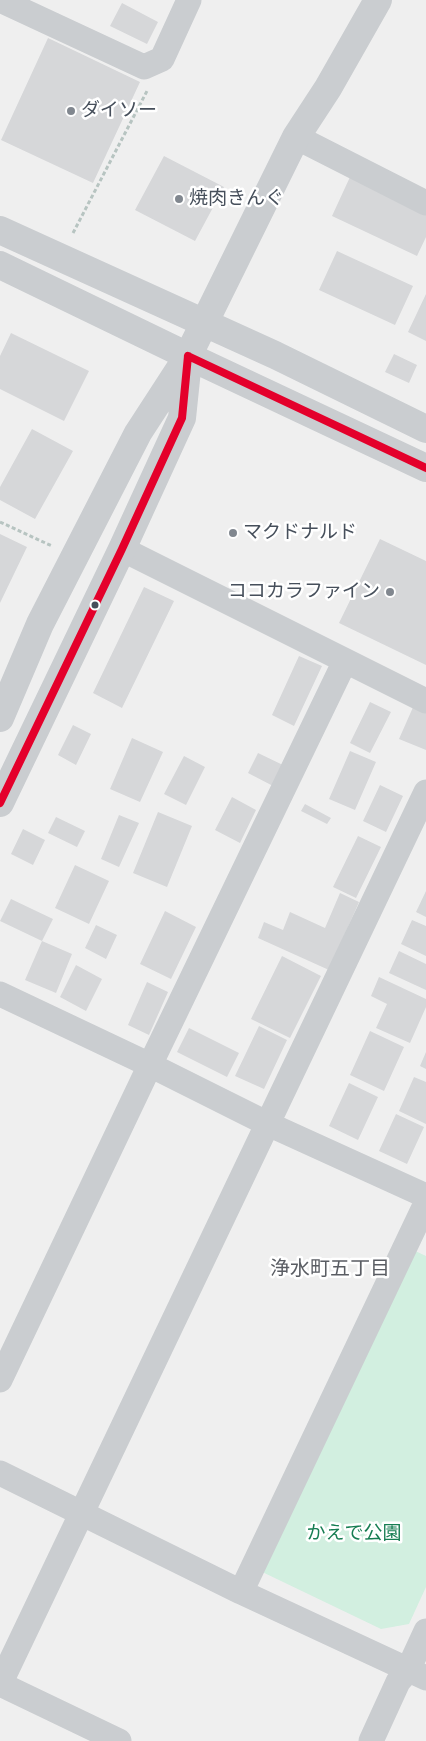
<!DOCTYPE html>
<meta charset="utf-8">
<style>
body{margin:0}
canvas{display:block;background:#efefef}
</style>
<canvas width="426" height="1741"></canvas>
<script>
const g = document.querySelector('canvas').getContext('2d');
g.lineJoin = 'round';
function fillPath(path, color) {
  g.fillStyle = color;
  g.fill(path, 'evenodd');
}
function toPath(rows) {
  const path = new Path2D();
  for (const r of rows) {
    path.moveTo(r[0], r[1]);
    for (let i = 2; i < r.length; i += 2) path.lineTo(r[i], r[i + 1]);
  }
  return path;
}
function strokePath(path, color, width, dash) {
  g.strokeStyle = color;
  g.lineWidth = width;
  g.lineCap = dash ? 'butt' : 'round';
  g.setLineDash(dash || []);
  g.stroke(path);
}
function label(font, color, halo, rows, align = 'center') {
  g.font = font + ' "Space Grotesk","Noto Sans JP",sans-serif';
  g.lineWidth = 5;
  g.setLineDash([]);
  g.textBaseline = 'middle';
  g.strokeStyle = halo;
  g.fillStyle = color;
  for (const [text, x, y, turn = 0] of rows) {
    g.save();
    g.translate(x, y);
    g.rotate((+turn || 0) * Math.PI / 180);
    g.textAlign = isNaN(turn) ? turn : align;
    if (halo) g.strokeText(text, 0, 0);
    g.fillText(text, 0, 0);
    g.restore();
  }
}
const green = toPath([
 [411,1249,426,1256,426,1587,409,1624,381,1629,256,1569]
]);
const building = toPath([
 [122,3,158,22,147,44,110,26],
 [48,38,140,82,93,183,1,140],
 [164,156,224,187,195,241,135,210],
 [350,177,426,213,426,237,417,256,332,216],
 [337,251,413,286,395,325,319,290],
 [426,294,426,341,408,332],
 [11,333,89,371,64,421,0,389,0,356],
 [394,354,417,365,409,383,385,372],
 [32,429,73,451,35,519,0,500,0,487],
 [0,534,27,547,0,603],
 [380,539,426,561,426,665,339,623],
 [144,587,174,601,122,708,93,693],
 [299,656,322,666,294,726,272,715],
 [370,702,391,712,370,753,350,743],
 [414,705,426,710,426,750,399,739],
 [73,725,91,734,76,765,58,755],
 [132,738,163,752,140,802,110,789],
 [350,751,376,762,355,810,329,799],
 [258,753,285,766,275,787,248,773],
 [184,756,205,767,186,805,164,794],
 [380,785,403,796,386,832,363,821],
 [232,797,256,810,240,843,215,830],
 [305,804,331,818,327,824,301,811],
 [158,812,192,826,167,887,133,873],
 [119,815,139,823,119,867,101,859],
 [56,817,85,831,77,847,48,833],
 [23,829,45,840,33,865,11,854],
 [358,836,381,847,356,898,333,887],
 [75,865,109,881,89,924,55,908],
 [426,891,426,917,416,912],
 [340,893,359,902,329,970,258,938,264,922,283,930,290,912,325,928],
 [11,899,53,919,42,941,0,921],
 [165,911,196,927,171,979,140,964],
 [412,920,426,926,426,956,401,944],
 [96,925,117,935,106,959,85,948],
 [42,941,72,954,56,993,25,980],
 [399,951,426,964,426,990,389,973],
 [282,956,321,976,290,1038,251,1019],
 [76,965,102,979,86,1011,60,997],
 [379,977,426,999,426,1007,410,1043,376,1028,387,1004,371,996],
 [147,982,168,992,149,1035,128,1025],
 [259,1026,287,1040,264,1089,235,1076],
 [189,1028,239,1053,227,1077,177,1052],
 [370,1031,404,1047,384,1091,350,1075],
 [426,1052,426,1069,420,1066],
 [414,1077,426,1082,426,1124,399,1111],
 [349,1083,378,1097,358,1140,329,1126],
 [396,1114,424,1127,407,1164,379,1151]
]);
const path = toPath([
 [73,233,147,91],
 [0,522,52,546]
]);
const minor = toPath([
 [0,0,144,67,162,59,189,0],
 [296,137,426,203],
 [122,549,426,701],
 [0,994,150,1065,268,1124,426,1196],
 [0,1380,150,1065,345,661],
 [0,1473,241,1592,426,1678],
 [241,1592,426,1203],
 [0,1684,426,792],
 [0,1684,119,1741],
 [371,1741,398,1682,408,1670,426,1631]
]);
const tertiary = toPath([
 [0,230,275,355,426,429],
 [0,265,188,356,426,468],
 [0,718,40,624,138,433,188,356,296,137,328,88,378,0],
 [0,803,122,549,182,418,188,360]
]);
const bus1 = toPath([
 [188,356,426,468],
 [0,803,122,549,182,418,188,356]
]);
const markers = [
 [71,111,5,"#81878f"],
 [179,199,5,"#81878f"],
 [233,533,5,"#81878f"],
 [390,592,5,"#81878f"],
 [95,605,4.5,"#464f5b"]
];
const poiNames = [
 ["ダイソー",81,111],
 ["焼肉きんぐ",189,199],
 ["マクドナルド",243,533],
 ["ココカラファイン",380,592,"right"]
];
const parkNames = [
 ["かえで公園",354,1534]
];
const neighbourhoodNames = [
 ["浄水町五丁目",330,1270]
];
fillPath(green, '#d2efe0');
fillPath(building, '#d6d7d9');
strokePath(path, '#b7c4c1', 3, [4, 2.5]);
strokePath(minor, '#cacdd0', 25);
strokePath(tertiary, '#cacdd0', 28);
strokePath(bus1, '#e4002b', 8);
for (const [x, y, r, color] of markers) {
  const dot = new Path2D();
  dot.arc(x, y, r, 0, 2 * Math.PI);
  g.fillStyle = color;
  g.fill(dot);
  strokePath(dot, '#fff', 2);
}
label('19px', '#464f5b', '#fff', poiNames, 'left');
label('19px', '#167d52', '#fff', parkNames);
label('20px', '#5a5d63', '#fff', neighbourhoodNames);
</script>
